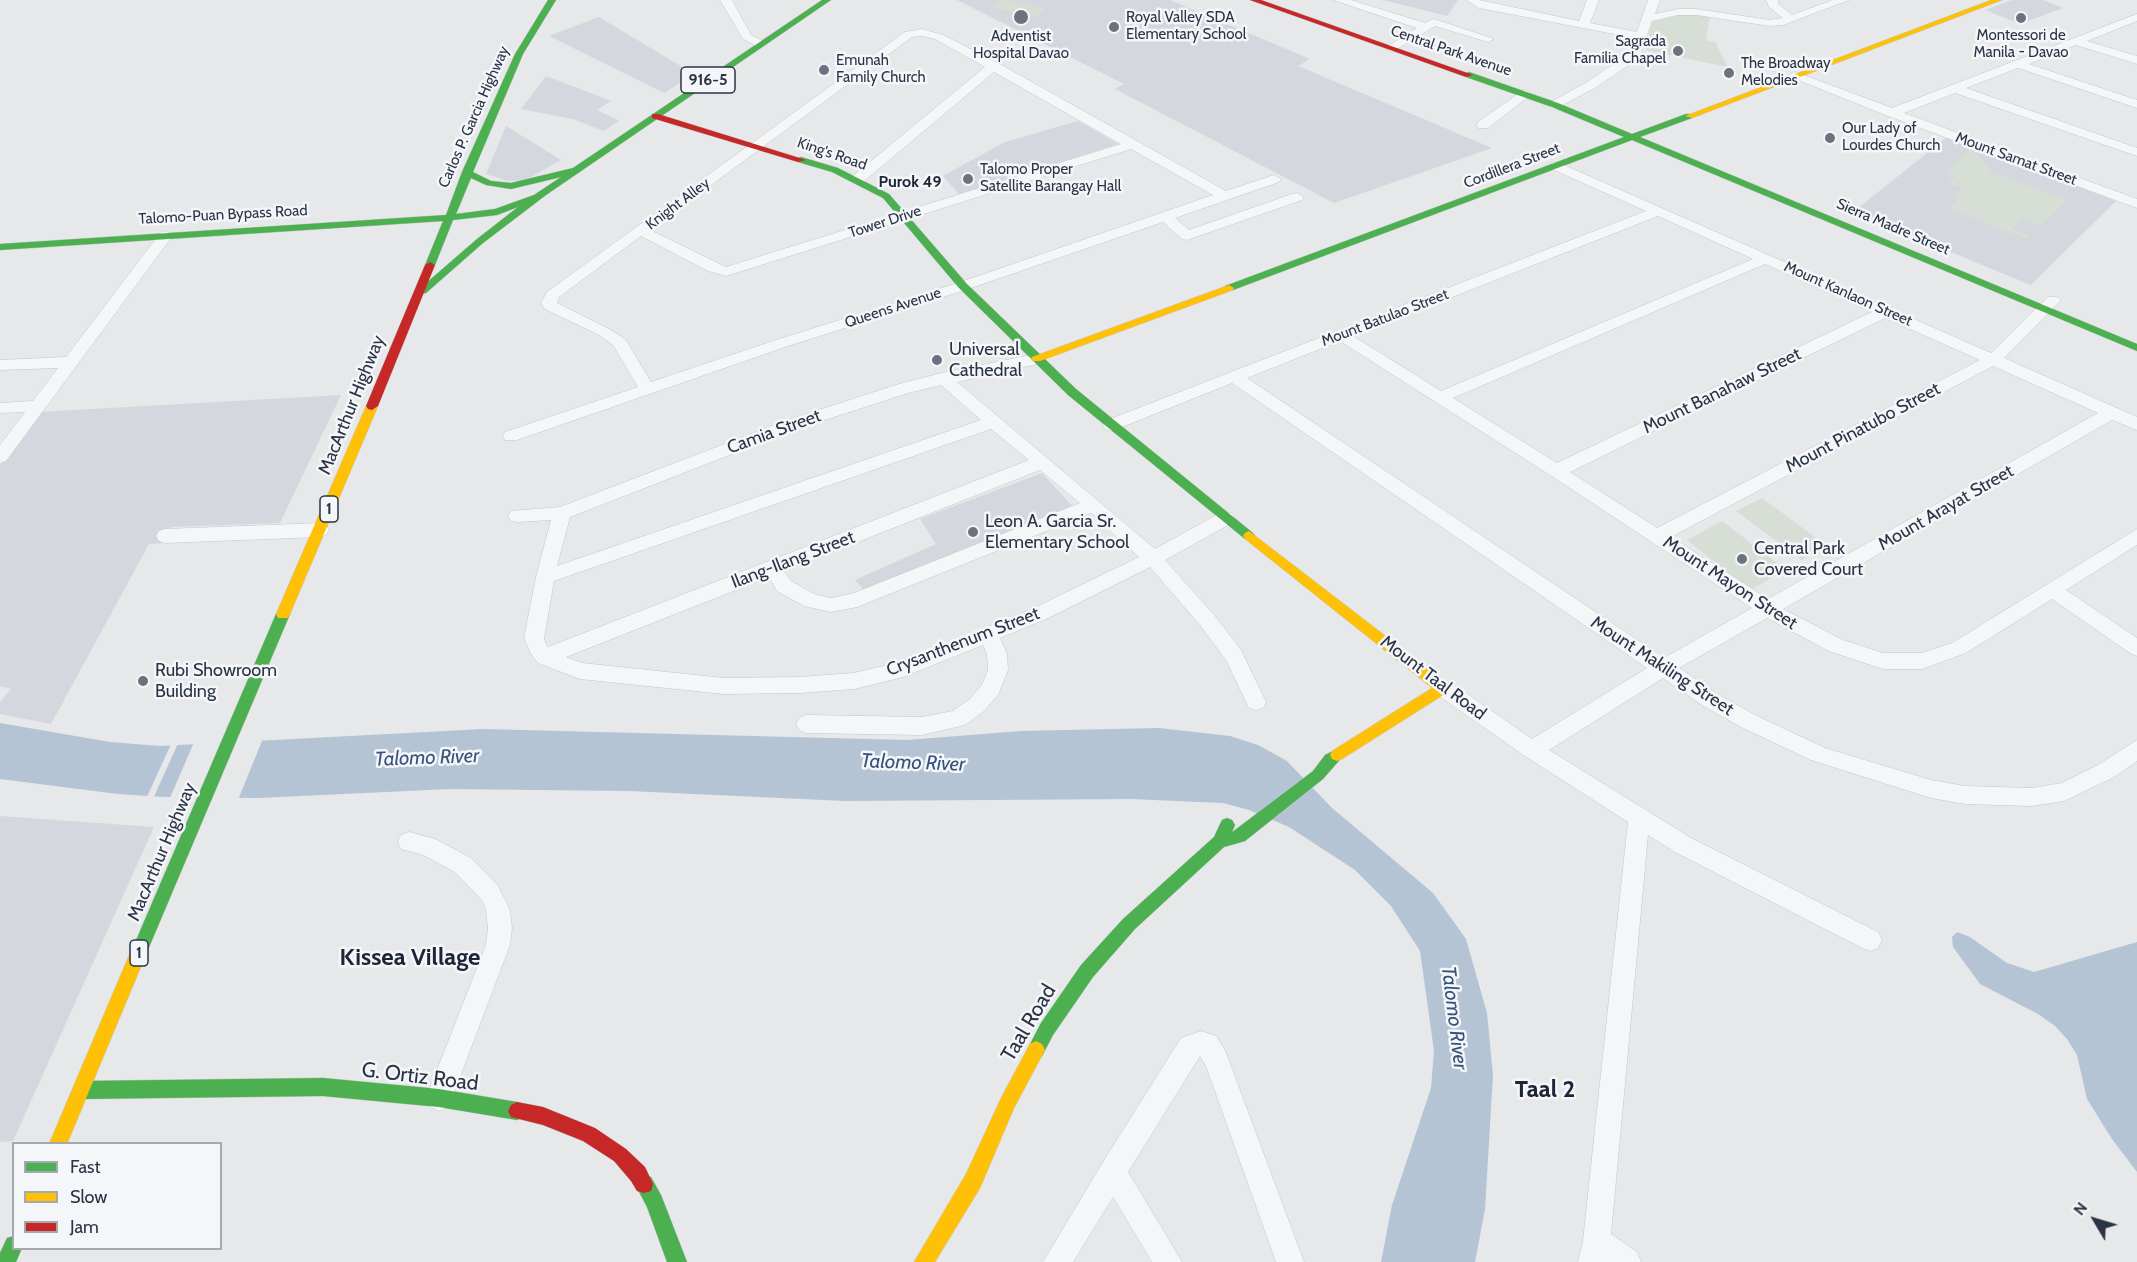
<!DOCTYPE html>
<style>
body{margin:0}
#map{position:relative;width:2137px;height:1262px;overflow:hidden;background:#e6e8ea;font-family:Cabin,sans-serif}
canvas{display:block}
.legend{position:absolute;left:12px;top:1142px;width:210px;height:108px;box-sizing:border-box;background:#f4f6f9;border:2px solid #a4a8b1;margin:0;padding:8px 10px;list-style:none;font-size:18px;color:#2b3445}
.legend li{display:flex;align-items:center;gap:12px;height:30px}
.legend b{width:30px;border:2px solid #a4a8b1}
.north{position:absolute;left:2065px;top:1190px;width:60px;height:60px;-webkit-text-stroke:4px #f4f6f9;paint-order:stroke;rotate:308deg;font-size:16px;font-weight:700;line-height:24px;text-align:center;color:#2b3445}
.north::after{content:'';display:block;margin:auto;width:21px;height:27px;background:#2b3445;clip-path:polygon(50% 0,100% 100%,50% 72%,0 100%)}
</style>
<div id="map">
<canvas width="2137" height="1262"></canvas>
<ul class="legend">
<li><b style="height:8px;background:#4caf50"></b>Fast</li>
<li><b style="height:8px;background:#ffc107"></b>Slow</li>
<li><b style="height:8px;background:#c62828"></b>Jam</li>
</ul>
<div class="north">N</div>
</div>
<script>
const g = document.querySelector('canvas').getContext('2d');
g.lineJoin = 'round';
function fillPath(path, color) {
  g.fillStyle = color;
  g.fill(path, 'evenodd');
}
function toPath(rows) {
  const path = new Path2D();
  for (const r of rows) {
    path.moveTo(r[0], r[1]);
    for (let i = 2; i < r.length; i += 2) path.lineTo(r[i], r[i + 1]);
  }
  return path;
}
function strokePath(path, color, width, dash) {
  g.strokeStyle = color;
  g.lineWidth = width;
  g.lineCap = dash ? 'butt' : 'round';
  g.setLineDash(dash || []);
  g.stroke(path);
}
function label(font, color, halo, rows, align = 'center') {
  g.font = font + ' Cabin,sans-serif';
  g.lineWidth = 5;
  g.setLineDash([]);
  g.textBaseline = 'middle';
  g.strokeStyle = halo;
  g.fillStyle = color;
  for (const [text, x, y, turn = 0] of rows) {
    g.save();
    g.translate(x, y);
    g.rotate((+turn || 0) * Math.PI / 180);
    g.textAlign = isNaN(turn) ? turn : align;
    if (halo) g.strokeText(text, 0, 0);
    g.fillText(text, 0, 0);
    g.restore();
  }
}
const built = toPath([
 [957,0,1170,0,1310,59,1298,66,1492,148,1334,203,1115,89,1124,84],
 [1383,0,1458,0,1447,16],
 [2012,0,2043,0,2063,8,2020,24,1985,10],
 [599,17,694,74,664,93,549,36],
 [546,76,611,101,597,110,619,121,604,131,573,119,521,109],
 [1078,121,1118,144,959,194,943,176,1005,142],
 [506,126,561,160,526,180,508,181,486,174],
 [1946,138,2116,201,2031,285,1853,212],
 [341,395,280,523,171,527,162,543,149,544,51,724,0,714,0,702,11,689,0,686,0,465,39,412],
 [1042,473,1075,509,865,591,855,580,936,544,920,519],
 [0,816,154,827,13,1141,0,1142]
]);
const green = toPath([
 [1000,0,1008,0,1046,9,1035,18,991,7],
 [1674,15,1710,15,1706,40,1715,42,1728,67,1645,50,1652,22],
 [1972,147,1980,151,1977,153,1992,172,2068,200,2040,226,2022,219,2012,229,2030,236,2026,239,1948,208,1959,198,1954,196,1962,188,1948,183,1956,176,1946,172],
 [1762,498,1827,546,1802,560,1736,511],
 [1722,521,1786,570,1750,590,1687,540]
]);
const water = toPath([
 [0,723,110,742,160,746,483,729,907,740,1021,731,1159,728,1230,736,1258,745,1287,761,1332,808,1433,893,1466,939,1487,1013,1493,1075,1485,1209,1475,1262,1381,1262,1392,1205,1431,1088,1434,1051,1420,951,1391,906,1355,870,1289,827,1249,810,1223,803,1131,799,845,801,629,791,450,789,258,798,164,797,118,794,0,779],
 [1957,932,1970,937,2007,963,2034,972,2137,942,2137,1172,2112,1139,2087,1099,2077,1055,2067,1039,2055,1026,2038,1014,1980,984,1953,947,1952,937]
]);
const pier = toPath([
 [264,736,238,800,169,800,195,740],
 [179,741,153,799,146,799,172,742]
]);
const street = toPath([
 [720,0,732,0,751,35,765,42,765,46,757,46,743,39,720,0],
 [1333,0,1351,0,1425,23,1434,19,1494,39,1488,42,1435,26,1392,52,1386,48,1388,46,1417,28,1333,0],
 [1466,0,1479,0,1579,21,1587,0,1599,0,1590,23,1637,32,1648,0,1660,0,1655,14,1678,9,1696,9,1770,20,1783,18,1769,7,1766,0,1778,0,1778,4,1792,15,1833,0,1849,0,1783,25,1770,26,1696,15,1678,15,1652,21,1639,58,1595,88,1555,109,1551,108,1549,105,1551,102,1587,82,1630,53,1635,38,1479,8,1466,0],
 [2137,14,2137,21,2087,41,2137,56,2137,64,2076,45,2029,64,2137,100,2137,108,2018,68,1966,88,2137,148,2137,156,1955,93,1904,113,2137,199,2137,208,1888,116,1788,76,1794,72,1798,73,1892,108,2137,14],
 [922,29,943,35,998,63,1226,191,1274,175,1281,179,1279,182,1175,218,1189,230,1292,194,1297,193,1304,197,1302,200,1187,240,1182,239,1163,222,968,289,788,346,517,440,505,440,503,436,505,432,638,387,613,345,599,335,545,309,541,303,547,292,905,32,922,29],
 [922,36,935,39,985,67,853,176,851,179,853,182,863,182,994,72,1121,144,726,267,650,230,912,37,922,36],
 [1131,149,1213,195,958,283,776,340,651,382,625,339,609,329,557,303,559,297,641,236,708,271,726,276,1131,149],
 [1524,90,1528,91,1530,94,1528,97,1488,128,1478,128,1477,125,1478,122,1524,90],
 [1557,162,1991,353,2048,297,2058,297,2061,300,2058,303,2004,358,2137,417,2137,430,2112,420,1783,609,1843,640,1883,653,1922,653,1952,643,2137,529,2137,545,2066,590,2137,638,2137,656,2130,653,2052,599,1966,653,1922,669,1883,669,1829,651,1767,618,1679,668,1719,695,1755,715,1825,748,1931,780,1965,786,2032,788,2062,783,2098,765,2137,740,2137,761,2114,777,2064,801,2032,806,1965,804,1931,798,1811,760,1741,727,1705,707,1663,678,1549,750,1691,838,1878,932,1882,940,1878,948,1870,951,1862,948,1675,852,1648,835,1611,1234,1637,1252,1641,1262,1578,1262,1583,1241,1628,822,1525,756,1436,694,1433,688,1436,682,1443,680,1450,682,1532,739,1647,668,1232,383,1117,429,1111,431,1105,429,1103,425,1105,421,1646,211,1552,169,1550,166,1552,163,1557,162],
 [1658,216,1753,259,1441,391,1353,336,1658,216],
 [1765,264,1872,312,1557,463,1453,398,1765,264],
 [1885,318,1980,360,1657,528,1570,472,1885,318],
 [1340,341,1550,475,1752,608,1664,658,1247,378,1340,341],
 [1993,366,2098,413,1768,599,1671,537,1993,366],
 [166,231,173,235,171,238,6,461,0,463,0,445,25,412,0,413,0,403,33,401,58,368,0,370,0,360,66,357,161,232,166,231],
 [1036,354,1042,355,1044,359,1042,363,957,382,1155,549,1220,513,1226,512,1232,513,1235,518,1232,523,1165,560,1214,615,1241,650,1266,702,1263,708,1256,710,1249,708,1226,660,1200,625,1150,567,1046,619,1000,638,1007,654,1008,670,998,695,984,711,965,725,922,735,806,733,799,730,796,724,799,718,806,715,922,717,953,711,970,699,982,685,988,670,987,654,983,645,903,677,854,689,800,693,724,694,580,679,538,663,531,654,524,638,536,577,551,520,517,522,511,521,508,516,511,511,560,507,782,422,899,384,942,373,1036,354],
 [941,385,981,420,557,566,570,517,794,430,908,393,941,385],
 [991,429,1029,460,548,647,546,645,544,638,554,581,991,429],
 [1040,470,1080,503,854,593,831,598,814,594,791,581,784,571,1040,470],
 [1091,513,1139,557,1032,609,900,662,854,673,800,677,724,678,582,663,566,657,769,577,777,591,804,606,831,612,857,607,1091,513],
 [320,523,326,525,329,530,326,535,320,537,165,543,159,541,156,536,159,531,165,529,320,523],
 [409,832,435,839,471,858,498,886,510,910,512,928,510,945,452,1098,448,1107,439,1111,430,1107,426,1098,486,945,488,928,486,910,482,900,455,872,423,855,401,849,398,842,401,835,409,832],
 [1201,1031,1216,1036,1225,1050,1304,1262,1276,1262,1206,1066,1200,1056,1128,1172,1182,1262,1152,1262,1113,1197,1073,1262,1043,1262,1103,1162,1181,1038,1201,1031]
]);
const fast = toPath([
 [548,0,556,0,523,54,473,172,491,181,511,183,573,168,822,0,831,0,546,195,483,243,426,293,422,294,417,291,477,239,518,207,497,215,453,220,435,265,430,268,425,265,443,221,0,250,0,244,446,215,462,172,515,54,548,0],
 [561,177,534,195,495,209,456,214,471,178,486,185,511,189,561,177],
 [1469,72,1558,103,1632,134,1686,114,1692,114,1692,118,1640,137,2137,344,2137,351,1632,140,1233,290,1225,290,1225,286,1624,137,1552,107,1466,77,1466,73,1469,72],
 [801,157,838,168,889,194,967,284,1076,389,1253,533,1255,536,1253,539,1245,539,1068,395,959,288,883,198,832,172,798,162,798,158,801,157],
 [283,609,290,614,147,952,145,958,139,960,133,958,131,952,276,614,283,609],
 [1337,749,1342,751,1344,755,1323,779,1245,841,1224,847,1135,929,1093,977,1053,1035,1042,1056,1036,1059,1030,1056,1027,1050,1041,1023,1081,965,1123,919,1214,837,1222,820,1227,818,1232,820,1235,825,1232,832,1235,830,1313,771,1325,755,1337,749],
 [323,1078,439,1089,517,1102,523,1105,526,1111,523,1117,517,1120,439,1107,323,1096,82,1099,76,1096,73,1090,76,1084,82,1081,323,1078],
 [644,1175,651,1177,661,1195,687,1262,667,1262,647,1207,635,1184,637,1177,644,1175],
 [14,1236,14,1248,22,1248,16,1262,0,1262,0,1253,7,1238,14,1236]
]);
const slow = toPath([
 [1991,0,2002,0,1692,118,1685,116,1991,0],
 [1229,285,1234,288,1233,290,1040,361,1032,361,1031,359,1032,357,1229,285],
 [372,402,378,406,290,614,288,618,278,618,276,614,366,406,372,402],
 [1249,531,1448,684,1450,688,1448,692,1342,759,1337,761,1332,759,1330,755,1332,751,1432,688,1245,539,1243,536,1245,533,1249,531],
 [139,944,145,946,147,952,67,1144,49,1144,133,946,139,944],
 [1036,1041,1042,1044,1045,1050,1014,1108,980,1188,935,1262,914,1262,966,1174,1002,1096,1030,1044,1036,1041]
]);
const jam = toPath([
 [1250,0,1261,0,1473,75,1466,77,1250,0],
 [652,114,658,114,806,160,798,162,652,118,652,114],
 [430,262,435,265,378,406,372,410,368,409,366,406,425,265,430,262],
 [517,1102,543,1107,595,1128,626,1149,645,1167,653,1184,651,1191,644,1193,637,1191,631,1181,614,1161,583,1141,543,1125,511,1117,508,1111,511,1105,517,1102]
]);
const markers = [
 [1021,17,8,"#6c737f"],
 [2021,18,6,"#6c737f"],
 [1114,27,6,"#6c737f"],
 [1678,51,6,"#6c737f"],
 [824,70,6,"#6c737f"],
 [1729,73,6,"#6c737f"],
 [1830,138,6,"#6c737f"],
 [968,179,6,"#6c737f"],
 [937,360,6,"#6c737f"],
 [973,532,6,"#6c737f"],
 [1742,559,6,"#6c737f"],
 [143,681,6,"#6c737f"]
];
const farPoinames = [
 ["Royal Valley SDA",1126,18],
 ["Elementary School",1126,35],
 ["Montessori de",2021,36,"center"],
 ["Manila - Davao",2021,53,"center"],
 ["Adventist",1021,37,"center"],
 ["Hospital Davao",1021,54,"center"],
 ["Sagrada",1666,42,"right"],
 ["Familia Chapel",1666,59,"right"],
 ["Emunah",836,61],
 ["Family Church",836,78],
 ["The Broadway",1741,64],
 ["Melodies",1741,81],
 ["Our Lady of",1842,129],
 ["Lourdes Church",1842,146],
 ["Talomo Proper",980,170],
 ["Satellite Barangay Hall",980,187]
];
const farStreetnames = [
 ["Central Park Avenue",1451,51,19],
 ["Carlos P. Garcia Highway",474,117,-66],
 ["King's Road",832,154,19],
 ["Mount Samat Street",2016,159,20],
 ["Cordillera Street",1512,166,-21],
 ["Knight Alley",678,204,-37],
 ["Talomo-Puan Bypass Road",223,215,-3],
 ["Tower Drive",885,222,-18],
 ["Sierra Madre Street",1893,227,23],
 ["Mount Kanlaon Street",1848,294,24],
 ["Queens Avenue",893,308,-18],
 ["Mount Batulao Street",1385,318,-21]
];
const shields = [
 [708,80,54],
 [329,509,18],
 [139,953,18]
];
const shieldNames = [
 ["916-5",708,80],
 ["1",329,509],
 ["1",139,953]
];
const farNeighbourhoodnames = [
 ["Purok 49",910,182]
];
const poiNames = [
 ["Universal",949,350],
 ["Cathedral",949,371],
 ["Leon A. Garcia Sr.",985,522],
 ["Elementary School",985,543],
 ["Central Park",1754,549],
 ["Covered Court",1754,570],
 ["Rubi Showroom",155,671],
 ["Building",155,692]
];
const streetNames = [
 ["Mount Banahaw Street",1722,391,-26],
 ["MacArthur Highway",352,405,-68],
 ["Mount Pinatubo Street",1863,428,-28],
 ["Camia Street",774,432,-20],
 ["Mount Arayat Street",1946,508,-30],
 ["Ilang-Ilang Street",793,560,-21],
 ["Mount Mayon Street",1730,583,33],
 ["Crysanthenum Street",963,642,-21],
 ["Mount Makiling Street",1662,666,33],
 ["Mount Taal Road",1433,678,37],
 ["MacArthur Highway",162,852,-67]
];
const waterNames = [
 ["Talomo River",427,758,-2],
 ["Talomo River",913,763,2],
 ["Talomo River",1454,1018,83]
];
const nearStreetnames = [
 ["Taal Road",1029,1023,-59],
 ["G. Ortiz Road",420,1077,7]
];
const nearNeighbourhoodnames = [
 ["Kissea Village",410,958],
 ["Taal 2",1545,1090]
];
fillPath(built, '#d4d7dd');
fillPath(green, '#d6ded6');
fillPath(water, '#b4c4d5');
fillPath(pier, '#e6e8ea');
strokePath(street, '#c4c6c8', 1);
strokePath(fast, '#c4c6c8', 1);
strokePath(slow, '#c4c6c8', 1);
strokePath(jam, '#c4c6c8', 1);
fillPath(street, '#f5f6f7');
fillPath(fast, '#4caf50');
fillPath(slow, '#ffc107');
fillPath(jam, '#c62828');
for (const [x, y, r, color] of markers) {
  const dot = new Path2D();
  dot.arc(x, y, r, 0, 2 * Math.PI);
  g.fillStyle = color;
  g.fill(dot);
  strokePath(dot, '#f4f6f9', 2);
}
label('15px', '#2b3445', '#f4f6f9', farPoinames, 'left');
label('15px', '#2b3445', '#f4f6f9', farStreetnames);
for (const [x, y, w] of shields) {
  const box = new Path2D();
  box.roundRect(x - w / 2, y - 13, w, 26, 4.5);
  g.fillStyle = '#f4f6f9';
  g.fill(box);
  strokePath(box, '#2b3445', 1.5);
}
label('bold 16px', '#2b3445', null, shieldNames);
label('bold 16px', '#1d2536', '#f4f6f9', farNeighbourhoodnames);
label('18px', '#2b3445', '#f4f6f9', poiNames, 'left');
label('18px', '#2b3445', '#f4f6f9', streetNames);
label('italic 20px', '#34527a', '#f4f6f9', waterNames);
label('21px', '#2b3445', '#f4f6f9', nearStreetnames);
label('bold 24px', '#1d2536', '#f4f6f9', nearNeighbourhoodnames);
</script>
